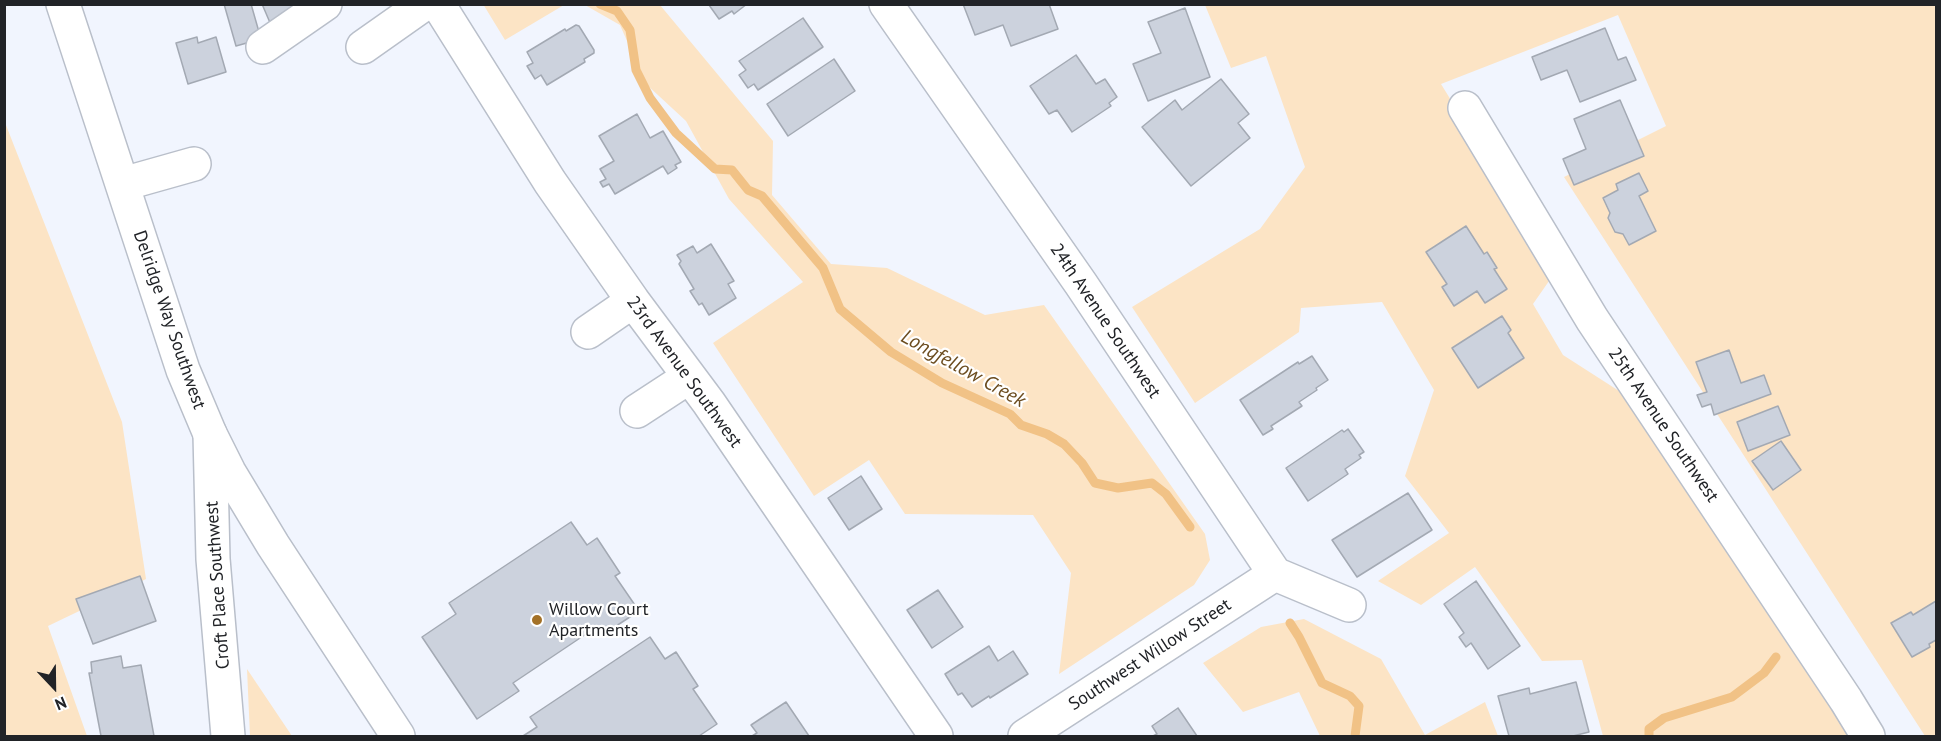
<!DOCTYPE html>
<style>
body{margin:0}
#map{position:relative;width:1941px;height:741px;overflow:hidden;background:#f1f5fe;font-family:"PT Sans",sans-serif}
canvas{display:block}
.frame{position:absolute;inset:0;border:6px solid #212327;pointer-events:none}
.north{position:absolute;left:24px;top:657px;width:60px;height:60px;-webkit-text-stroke:4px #fff;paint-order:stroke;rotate:158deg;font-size:16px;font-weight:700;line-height:24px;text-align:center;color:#212327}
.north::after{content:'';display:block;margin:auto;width:21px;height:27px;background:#212327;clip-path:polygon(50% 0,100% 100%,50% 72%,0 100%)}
</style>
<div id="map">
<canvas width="1941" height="741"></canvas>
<div class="frame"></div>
<div class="north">N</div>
</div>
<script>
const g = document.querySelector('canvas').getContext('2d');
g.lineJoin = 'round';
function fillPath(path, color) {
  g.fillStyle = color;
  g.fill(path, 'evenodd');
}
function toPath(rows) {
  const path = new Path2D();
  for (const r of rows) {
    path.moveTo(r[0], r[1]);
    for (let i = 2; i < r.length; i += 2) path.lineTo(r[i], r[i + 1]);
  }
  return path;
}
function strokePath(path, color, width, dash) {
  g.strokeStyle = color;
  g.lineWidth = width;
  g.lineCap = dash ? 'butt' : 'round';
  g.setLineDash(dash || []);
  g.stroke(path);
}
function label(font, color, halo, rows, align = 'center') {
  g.font = font + ' "PT Sans",sans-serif';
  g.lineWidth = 4.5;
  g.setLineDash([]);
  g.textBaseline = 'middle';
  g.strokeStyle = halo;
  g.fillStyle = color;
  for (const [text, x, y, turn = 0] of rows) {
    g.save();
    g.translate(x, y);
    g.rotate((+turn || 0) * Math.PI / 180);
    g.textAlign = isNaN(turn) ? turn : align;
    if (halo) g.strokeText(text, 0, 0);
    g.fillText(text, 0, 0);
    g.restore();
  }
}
const green = toPath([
 [483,4,564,4,564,5,505,40],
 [585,5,660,5,773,141,772,195,831,264,887,268,985,315,1044,305,1205,534,1210,560,1194,585,1059,674,1071,573,1033,515,905,514,869,460,814,496,713,343,803,282,729,199,686,121,646,84,620,25],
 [1205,5,1936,5,1936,736,1925,736,1564,177,1666,126,1618,15,1441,84,1556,271,1533,304,1563,355,1630,398,1855,736,1603,736,1582,660,1542,661,1475,567,1421,605,1378,581,1449,533,1405,476,1434,390,1382,302,1301,308,1299,332,1195,403,1132,307,1260,229,1305,167,1266,56,1231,68],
 [4,120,122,422,146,579,48,626,87,736,5,736],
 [1304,619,1381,659,1425,735,1485,702,1498,736,1320,736,1299,692,1243,712,1203,663,1261,627],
 [247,669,292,736,250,736]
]);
const stream = toPath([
 [600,4,617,11,630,30,636,70,650,98,676,133,715,169,732,170,748,190,762,196,823,268,840,309,891,352,942,383,1010,414,1021,425,1047,434,1064,444,1082,463,1095,483,1118,488,1152,483,1166,494,1190,527],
 [1290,623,1299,637,1322,683,1350,696,1359,706,1355,736],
 [1649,736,1649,729,1664,718,1732,697,1764,673,1776,657]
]);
const building = toPath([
 [224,4,251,4,261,39,236,46,224,4],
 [262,4,292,4,296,13,271,25,262,4],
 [747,4,734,14,732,11,719,19,709,5,747,4],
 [963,4,1049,4,1058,29,1011,46,1003,25,975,35,963,4],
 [1185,8,1210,77,1148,101,1133,64,1161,53,1148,22,1185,8],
 [803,18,823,47,758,90,754,84,748,88,739,75,746,70,739,61,803,18],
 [576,25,579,26,594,50,594,53,584,59,585,62,547,85,541,75,535,79,527,66,533,63,527,52,565,29,566,31,576,25],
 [1605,28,1618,60,1626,57,1636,80,1580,102,1567,70,1541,80,1532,57,1605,28],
 [197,37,198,43,216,37,226,72,188,84,176,43,197,37],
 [1076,55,1096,84,1105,79,1117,97,1109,103,1111,106,1072,132,1057,110,1049,114,1030,86,1076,55],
 [834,59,855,91,788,136,767,104,834,59],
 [1221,79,1249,114,1238,123,1250,138,1191,186,1142,127,1175,100,1182,110,1221,79],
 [1620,100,1644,156,1574,185,1563,159,1586,149,1574,119,1620,100],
 [637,114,650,138,663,131,681,162,675,165,677,168,668,174,663,166,615,194,609,184,603,187,600,182,606,179,600,169,614,161,599,136,637,114],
 [1639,173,1648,191,1639,196,1656,231,1629,245,1623,234,1615,232,1608,218,1610,213,1603,198,1618,190,1616,184,1639,173],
 [1466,226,1484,254,1487,252,1497,268,1494,269,1507,289,1485,303,1477,291,1454,306,1442,287,1447,284,1426,252,1466,226],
 [711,244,734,281,728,284,736,298,709,315,702,303,699,305,690,291,694,289,679,264,681,261,677,255,693,246,697,253,711,244],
 [1502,316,1511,330,1508,333,1524,358,1478,388,1452,348,1502,316],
 [1729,350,1741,383,1764,375,1771,394,1714,415,1711,404,1702,407,1697,395,1707,392,1696,362,1729,350],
 [1312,356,1328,380,1316,388,1317,390,1299,402,1302,406,1271,426,1273,429,1263,435,1240,400,1298,362,1299,364,1312,356],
 [1778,406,1790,435,1748,451,1737,422,1778,406],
 [1348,429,1364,452,1359,455,1361,458,1345,469,1348,474,1308,501,1286,468,1342,430,1344,432,1348,429],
 [1781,441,1801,470,1773,490,1752,461,1781,441],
 [861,476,882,509,849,530,828,498,861,476],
 [1408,493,1432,530,1357,577,1332,540,1408,493],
 [571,522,587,545,597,538,620,573,615,576,639,611,604,634,598,626,513,683,519,691,477,719,422,637,456,614,449,603,571,522],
 [140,576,156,621,93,644,76,599,140,576],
 [1476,581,1520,646,1488,669,1471,643,1466,647,1459,637,1464,633,1444,604,1476,581],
 [938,590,963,627,932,648,907,610,938,590],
 [1936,601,1936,640,1929,644,1930,647,1912,657,1891,623,1911,612,1913,615,1936,601],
 [650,637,665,659,676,652,698,686,693,689,717,724,699,736,523,736,537,727,530,717,650,637],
 [989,646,998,661,1013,651,1028,674,990,698,989,696,972,707,962,693,958,695,945,674,989,646],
 [121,656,123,668,141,665,154,736,101,736,89,673,92,673,91,662,121,656],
 [1576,682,1589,732,1573,736,1509,736,1498,696,1529,688,1530,694,1576,682],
 [786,702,809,736,752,736,757,733,751,725,786,702],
 [1178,708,1197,736,1153,736,1157,734,1152,726,1178,708]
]);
const minor = toPath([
 [438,4,550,182,633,301,709,403,936,736],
 [886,4,1081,284,1275,574,1349,605],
 [263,47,325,4],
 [363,47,424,4],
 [1465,108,1592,319,1846,700,1868,736],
 [123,184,194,164],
 [588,332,633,301],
 [637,411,689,377],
 [210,434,213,559,228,736],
 [1025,736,1275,574]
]);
const major = toPath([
 [63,4,183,370,210,434,229,472,273,545,398,736]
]);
const markers = [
 [537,620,6,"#a37127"]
];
const streetNames = [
 ["Delridge Way Southwest",169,320,71],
 ["24th Avenue Southwest",1105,321,56],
 ["23rd Avenue Southwest",684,372,54],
 ["25th Avenue Southwest",1663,425,56],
 ["Croft Place Southwest",218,585,-94],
 ["Southwest Willow Street",1150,655,-33]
];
const poiNames = [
 ["Willow Court",549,610],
 ["Apartments",549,631]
];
const waterNames = [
 ["Longfellow Creek",963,369,29]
];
fillPath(green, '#fce4c5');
strokePath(stream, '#f1c286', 9);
fillPath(building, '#ccd2dd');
strokePath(building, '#a3a9b3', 1.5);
strokePath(minor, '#b9bfca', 36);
strokePath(major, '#b9bfca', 36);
strokePath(minor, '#fff', 33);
strokePath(major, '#fff', 33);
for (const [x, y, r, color] of markers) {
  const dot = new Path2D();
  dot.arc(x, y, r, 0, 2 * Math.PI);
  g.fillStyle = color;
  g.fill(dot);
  strokePath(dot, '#fff', 2);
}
label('18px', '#212327', '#fff', streetNames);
label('18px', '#212327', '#fff', poiNames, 'left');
label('italic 20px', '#6c4d20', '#fff', waterNames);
</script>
